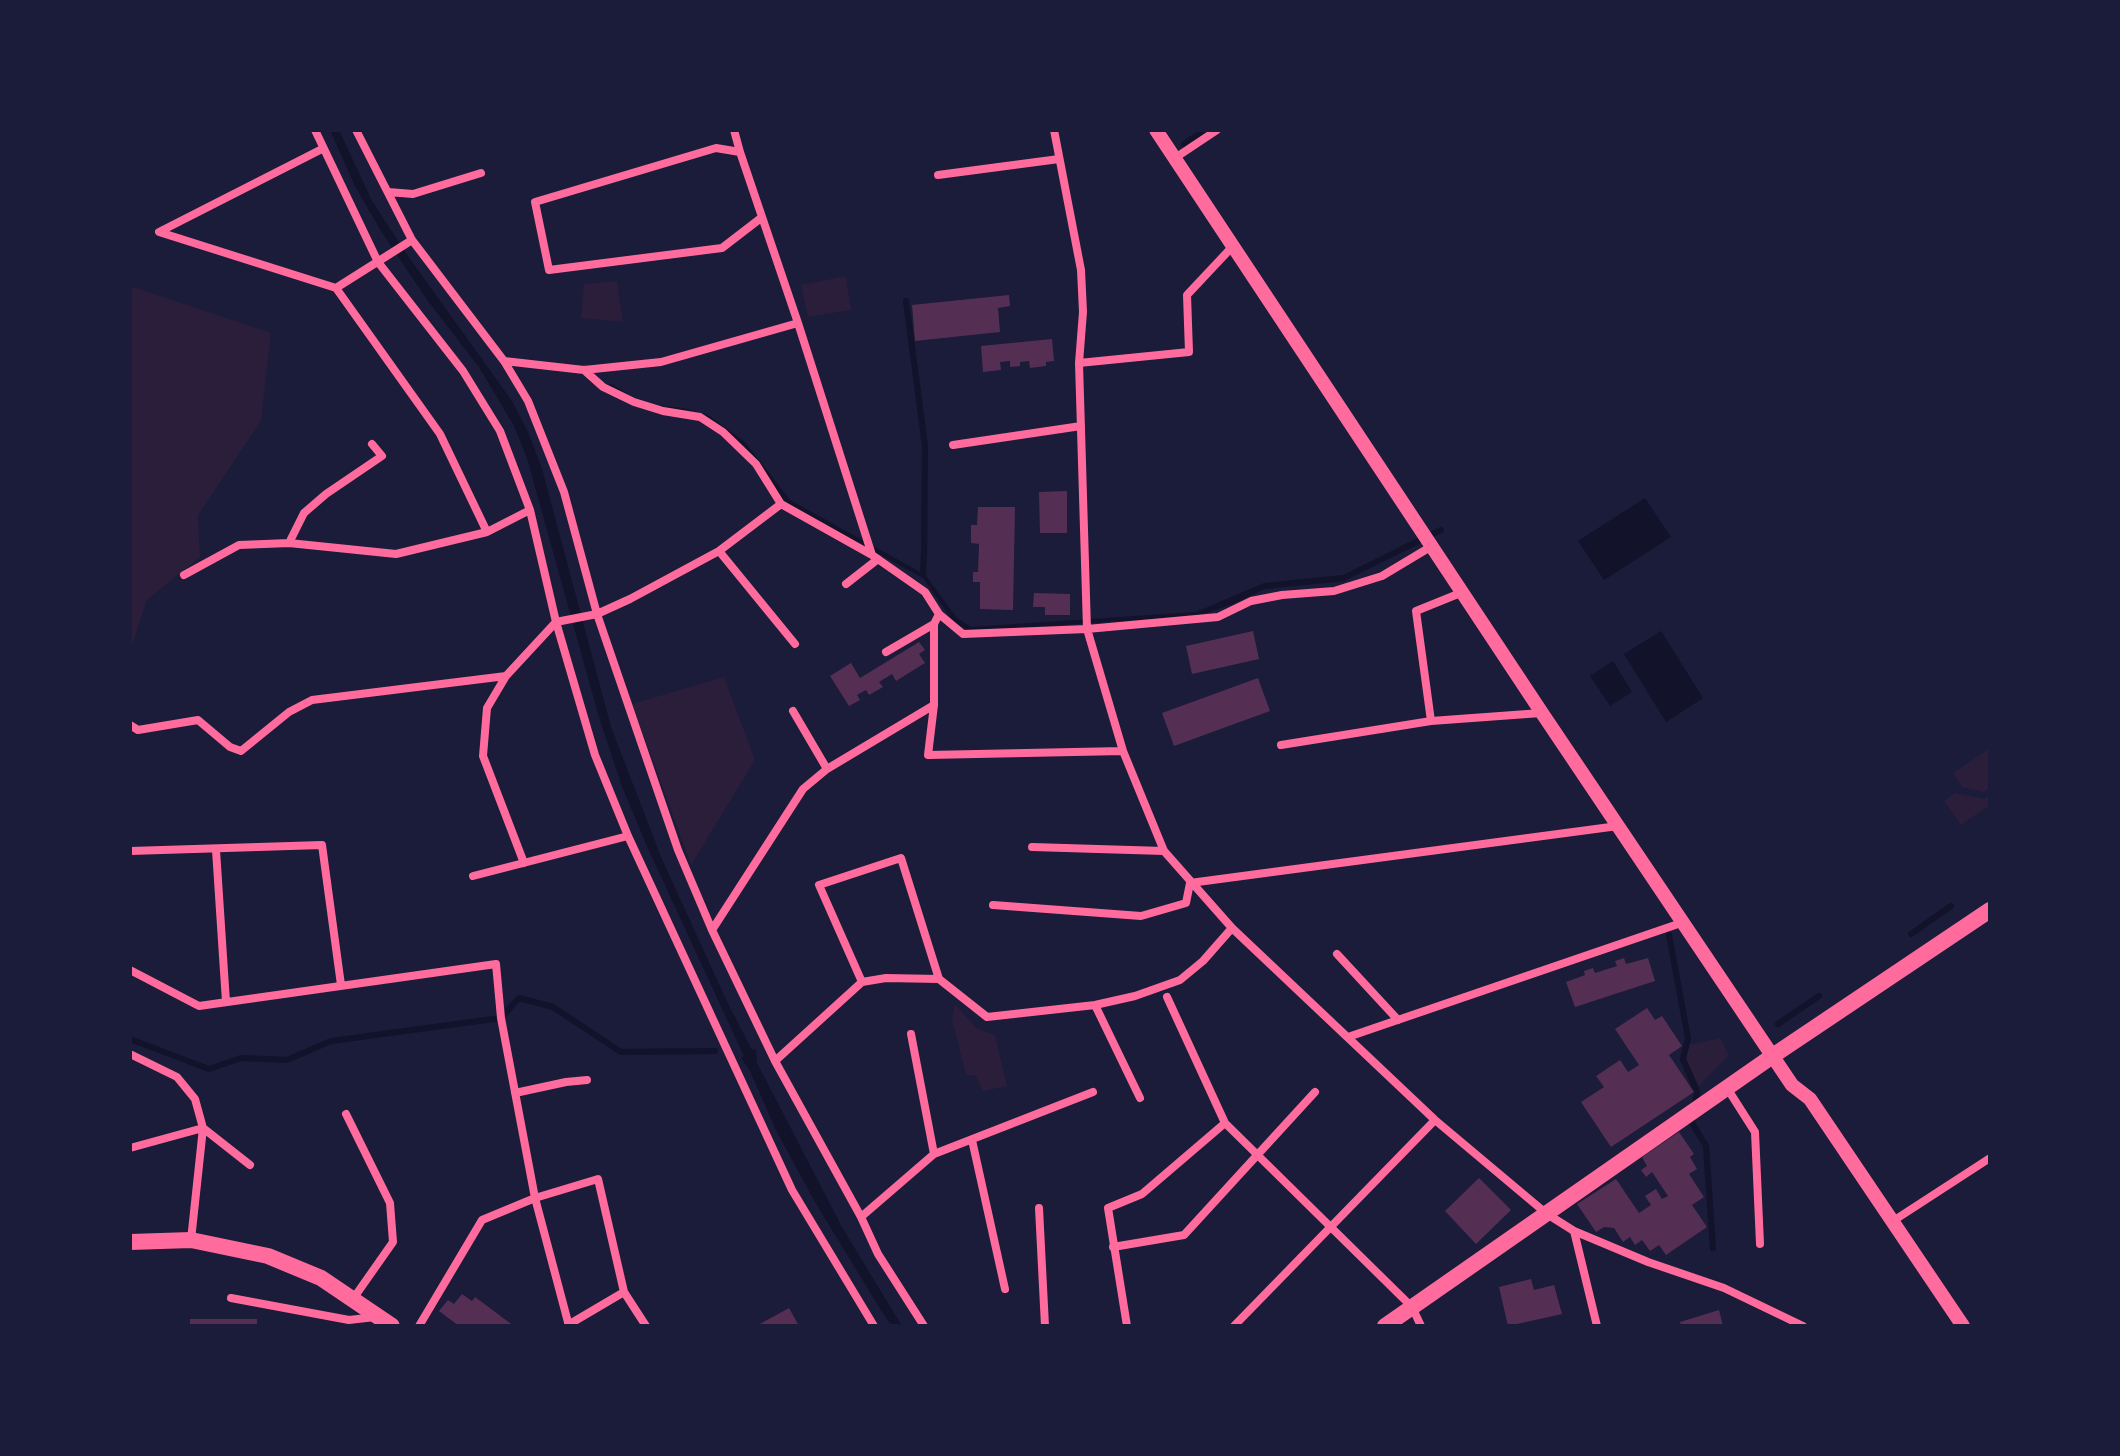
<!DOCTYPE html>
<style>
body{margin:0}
#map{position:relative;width:2120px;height:1456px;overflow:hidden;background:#1b1b3a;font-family:"Public Sans",sans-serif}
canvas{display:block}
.frame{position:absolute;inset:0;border:132px solid #1b1b3a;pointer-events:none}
</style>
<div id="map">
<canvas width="2120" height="1456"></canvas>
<div class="frame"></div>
</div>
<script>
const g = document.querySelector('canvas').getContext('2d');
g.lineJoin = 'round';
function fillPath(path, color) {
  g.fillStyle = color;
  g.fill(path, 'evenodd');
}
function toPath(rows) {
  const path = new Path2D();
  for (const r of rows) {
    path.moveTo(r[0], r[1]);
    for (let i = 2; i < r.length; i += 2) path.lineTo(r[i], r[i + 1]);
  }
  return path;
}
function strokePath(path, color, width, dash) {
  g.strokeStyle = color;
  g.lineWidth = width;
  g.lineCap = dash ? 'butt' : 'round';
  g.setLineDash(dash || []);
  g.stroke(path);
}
const green = toPath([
 [846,276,851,310,808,317,801,285],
 [617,281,623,322,581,318,584,284],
 [130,286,271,333,261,421,198,515,200,557,147,600,130,651],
 [724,677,755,760,691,865,632,704],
 [1990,748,1990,788,1984,792,1962,787,1953,773],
 [1955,793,1984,799,1990,795,1990,805,1961,825,1944,801],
 [955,1004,976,1028,995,1035,1007,1086,983,1091,975,1075,966,1075,952,1019],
 [1720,1038,1729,1055,1699,1086,1686,1059,1689,1045]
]);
const water = toPath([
 [330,130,339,130,372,201,410,259,512,401,528,432,542,469,611,727,661,857,729,1006,752,1050,756,1049,757,1063,843,1229,902,1326,892,1326,881,1310,815,1202,776,1130,750,1071,741,1058,744,1056,646,844,621,784,599,717,527,458,514,426,479,367,428,301,381,231,355,186],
 [610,383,631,396,654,405,683,408,708,415,745,442,790,500,920,572,921,553,927,553,926,576,957,618,971,627,1196,612,1264,583,1343,575,1406,544,1409,549,1344,581,1265,589,1233,604,1197,616,969,631,953,621,923,578,785,503,758,463,741,444,706,417,653,408,608,386],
 [1645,498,1671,537,1604,580,1578,541],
 [1661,631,1703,698,1666,722,1624,654],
 [1613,661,1632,692,1610,706,1590,676]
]);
const stream = toPath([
 [1184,144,1205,130],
 [906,301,925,446,924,560],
 [1402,549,1441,530],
 [1911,934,1951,906],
 [1669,935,1688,1038,1683,1059,1697,1092,1695,1105],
 [1778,1024,1819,996],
 [130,1039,209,1069,241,1058,287,1060,331,1041,501,1018,519,998,553,1007,621,1052,715,1051],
 [1693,1116,1692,1123,1706,1146,1713,1248]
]);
const building = toPath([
 [1009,295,1010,306,998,308,1000,332,915,341,912,305],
 [1052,339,1054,361,1046,362,1046,366,1030,368,1029,361,1020,362,1020,366,1010,367,1010,361,1000,362,1001,370,983,372,981,346],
 [1067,491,1067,533,1040,533,1039,492],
 [978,507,1015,507,1013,610,980,609,980,582,973,582,973,572,978,572,979,544,971,543,971,525,977,525],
 [1034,593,1070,594,1070,615,1045,615,1045,607,1033,607],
 [1253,631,1259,659,1192,674,1186,646],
 [919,642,925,650,919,654,925,663,896,681,892,674,879,682,883,687,869,695,866,690,857,695,860,700,849,706,830,676,851,663,860,678],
 [1258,678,1270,711,1174,746,1162,713],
 [1624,958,1626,964,1648,958,1655,981,1575,1007,1566,982,1585,975,1584,971,1593,968,1595,973,1617,966,1615,961],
 [1647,1008,1655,1020,1662,1016,1682,1046,1669,1055,1694,1092,1611,1147,1581,1102,1604,1087,1596,1076,1620,1060,1628,1072,1639,1065,1615,1029],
 [1679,1132,1694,1154,1690,1157,1697,1169,1689,1174,1704,1197,1692,1205,1707,1227,1666,1255,1659,1245,1650,1251,1642,1240,1635,1245,1630,1237,1623,1242,1614,1228,1604,1227,1596,1232,1577,1204,1616,1179,1639,1213,1651,1205,1645,1196,1656,1189,1662,1199,1668,1196,1652,1172,1646,1177,1641,1170,1647,1166,1642,1157],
 [1479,1178,1511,1210,1476,1244,1445,1211],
 [1531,1279,1534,1290,1554,1285,1562,1314,1508,1326,1499,1287],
 [462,1294,472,1301,475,1297,514,1326,459,1326,439,1311,448,1300,454,1304],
 [789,1308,799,1326,756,1326],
 [1719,1310,1723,1326,1681,1326,1680,1322],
 [190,1319,257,1319,257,1326,190,1326]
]);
const minor = toPath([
 [315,130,378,262,463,371,500,431,530,510,556,622,595,755,628,836,792,1190,874,1326],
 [356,130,412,240,504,361,528,401,564,492,597,614,678,850,712,930,775,1061,861,1217,878,1254,924,1326],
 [734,130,740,152],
 [1054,130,1081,270,1083,312,1079,363,1087,629,1123,751,1164,851,1232,928,1435,1120,1547,1214,1574,1231,1597,1326],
 [322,149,159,232,336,288,440,434,487,532],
 [1175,158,1217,130],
 [938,175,1059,159],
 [388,192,413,194,481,173],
 [761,218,722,248,549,270,535,202,716,148,740,152,798,323],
 [336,288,412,240],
 [504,361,584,370,661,362,798,323,872,555],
 [1079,363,1189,352,1187,295,1233,246],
 [584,370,603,387,634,402,663,411,700,417,723,432,756,464,781,504],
 [953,445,1081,426],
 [289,543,304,513,326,494,382,456,372,444],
 [719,551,795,644],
 [184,575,239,545,289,543,396,554,487,532,530,510],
 [846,584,878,559],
 [939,614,934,624,934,705,928,755,1123,751],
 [886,652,934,624],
 [506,676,487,708,483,756,524,863],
 [793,711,827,769],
 [1431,721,1416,611,1463,592],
 [130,725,138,730,198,720,230,747,241,751,289,712,312,700,506,676,556,622,597,614,630,599,719,551,781,504,872,555,925,592,939,614,963,634,1087,629,1218,617,1251,601,1282,595,1334,591,1382,576,1432,546],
 [1281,745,1431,721,1541,713],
 [1032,847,1164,851],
 [216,850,226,1002],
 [130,851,322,845,341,985],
 [473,876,628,836],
 [993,905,1141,916,1186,903,1190,883,1618,826],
 [712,930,803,789,827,769,934,705],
 [1337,954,1398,1020],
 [130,970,199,1006,496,964,501,1018,535,1198,569,1326],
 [862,982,819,885,901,858,939,979],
 [1167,997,1225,1123,1412,1307,1421,1326],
 [1095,1005,1140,1098],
 [911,1034,934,1154],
 [1348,1037,1684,922],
 [130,1054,177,1077,195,1099,203,1128,191,1240],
 [775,1061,862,982,886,978,939,979,987,1017,1095,1005,1135,996,1180,980,1203,961,1232,928],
 [1727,1088,1755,1132,1760,1244],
 [515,1093,566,1082,587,1080],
 [346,1114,390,1203,393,1242,353,1299],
 [972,1140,1005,1289],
 [130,1148,203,1128,250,1165],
 [1039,1208,1045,1326],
 [861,1217,934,1154,1093,1092],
 [1893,1221,1990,1158],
 [1574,1231,1648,1262,1724,1288,1803,1326],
 [1113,1247,1184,1235,1315,1092],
 [231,1298,349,1320,375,1317],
 [568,1325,624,1292],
 [419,1326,482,1220,535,1198,598,1179,624,1292,646,1326],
 [1127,1326,1108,1208,1142,1194,1225,1123],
 [1234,1326,1435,1120]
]);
const tertiary = toPath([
 [1156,130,1542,713,1792,1085,1810,1099,1963,1326]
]);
const secondary = toPath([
 [130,1242,191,1240,268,1256,321,1278,392,1326],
 [1385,1326,1774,1055,1990,910]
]);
fillPath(green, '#2a1e3b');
fillPath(water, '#12122b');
strokePath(stream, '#12122b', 6);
fillPath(building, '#542f53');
strokePath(minor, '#ff6b9d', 8);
strokePath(tertiary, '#ff6b9d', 14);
strokePath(secondary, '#ff6b9d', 16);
</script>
